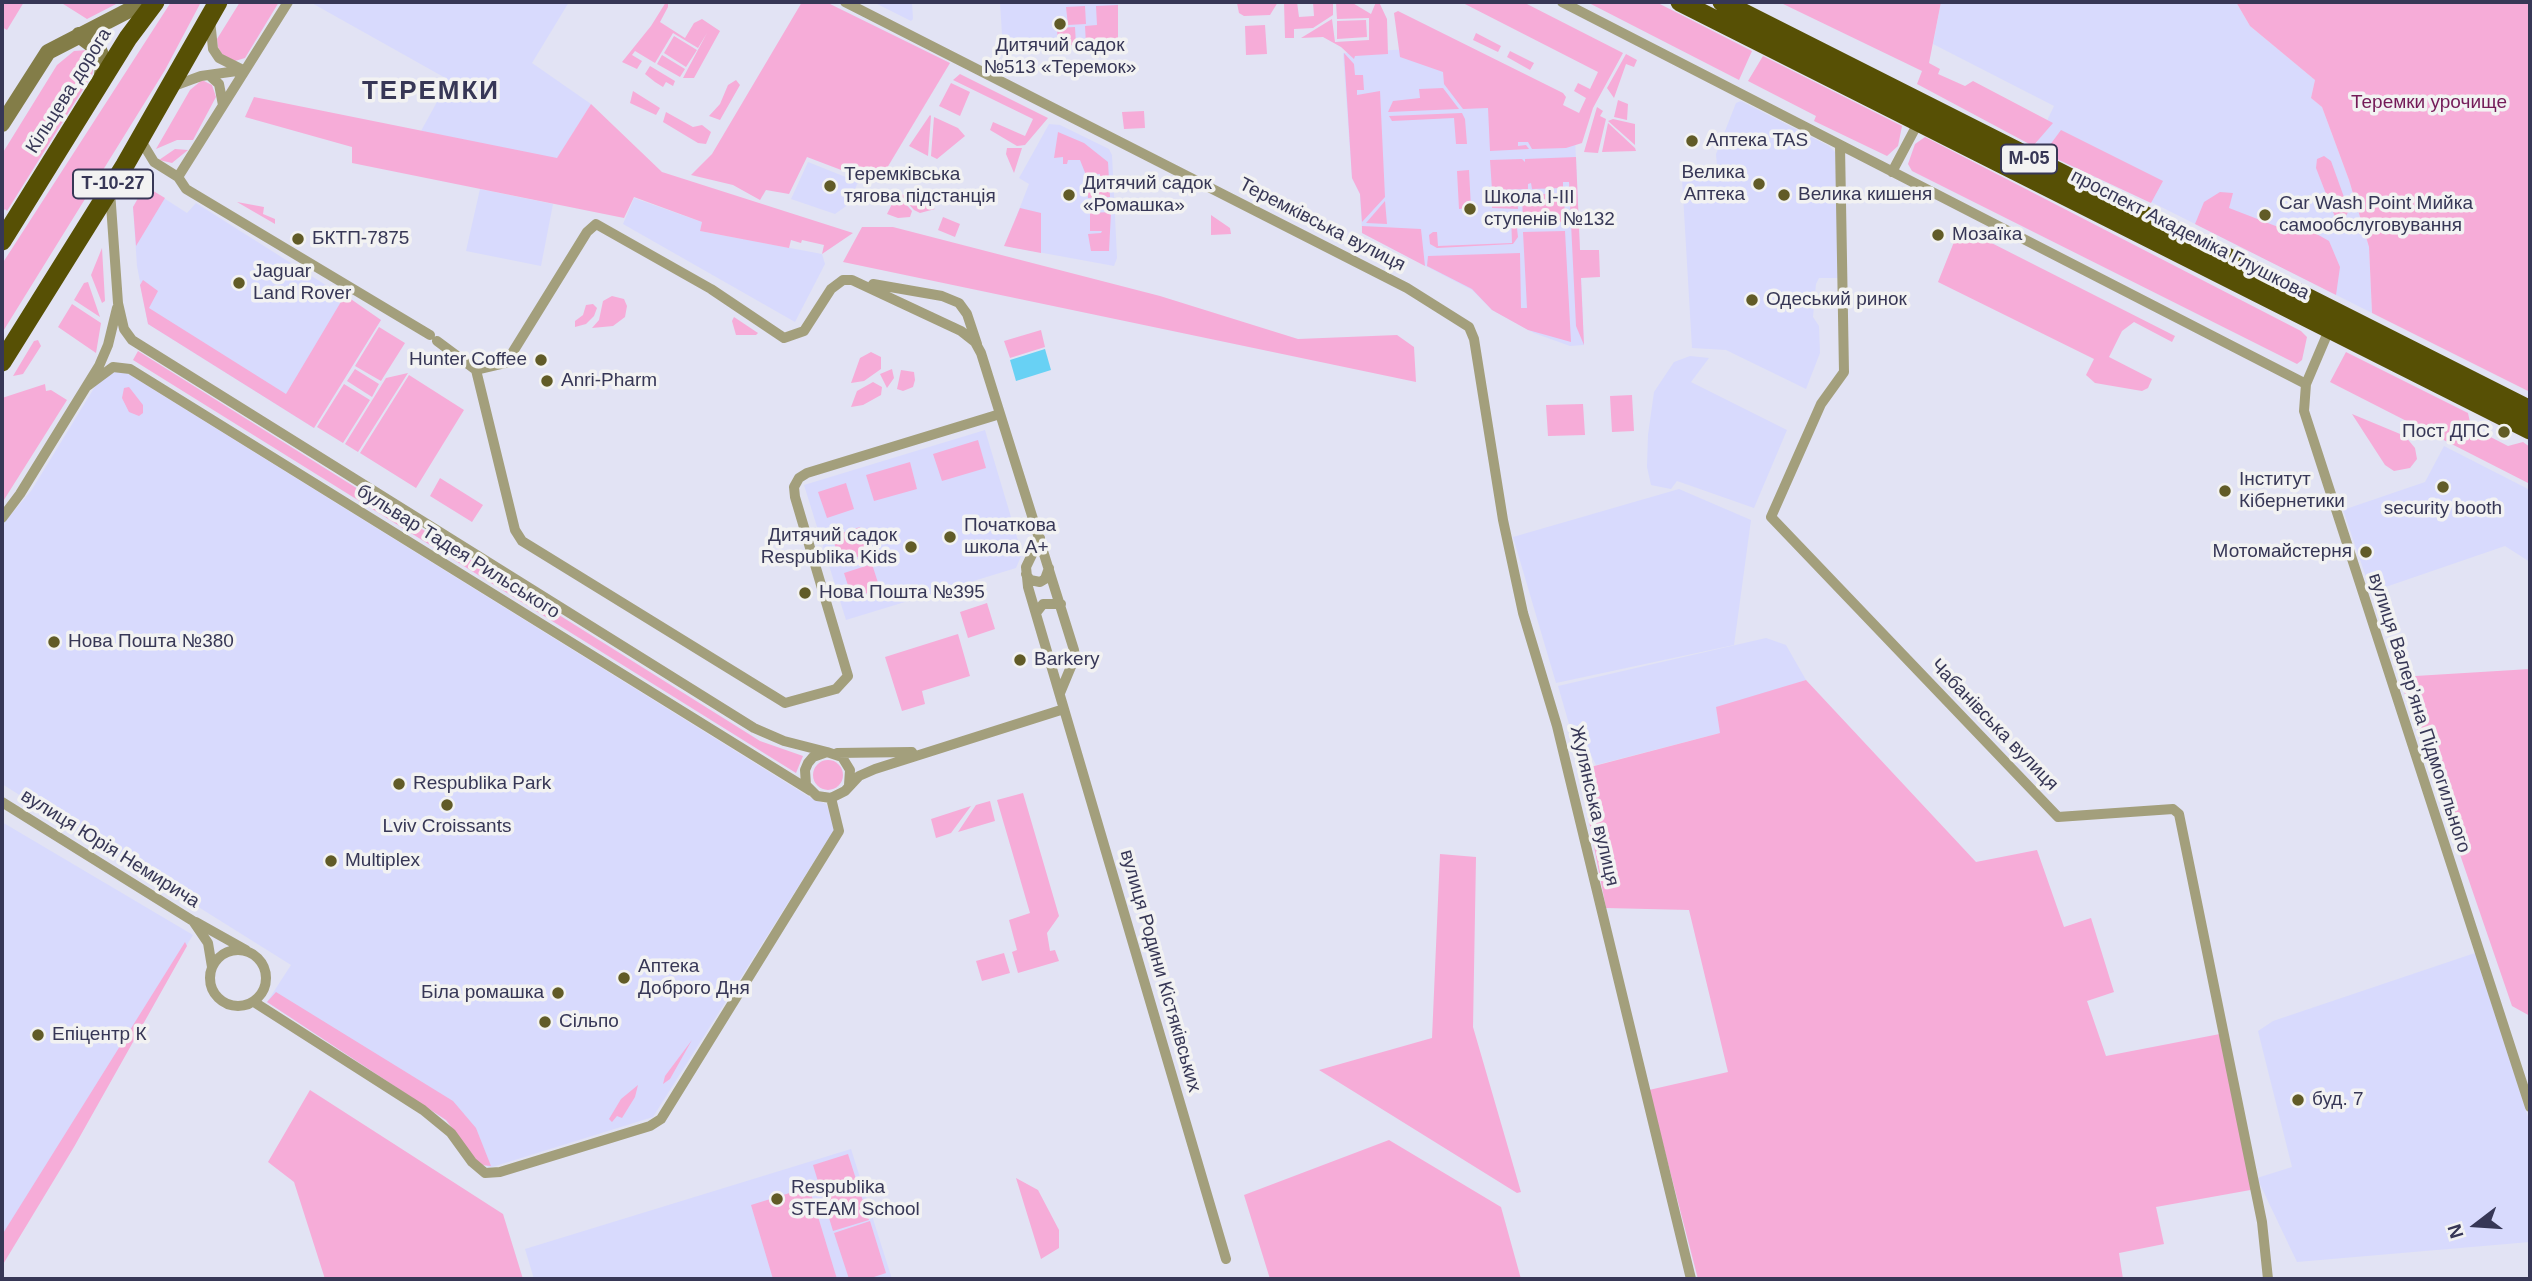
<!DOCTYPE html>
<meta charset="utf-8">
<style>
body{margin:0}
#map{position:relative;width:2532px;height:1281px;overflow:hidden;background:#e2e3f4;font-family:Helvetica,sans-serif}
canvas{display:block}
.frame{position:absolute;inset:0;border:4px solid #373756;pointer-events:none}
.north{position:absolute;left:2441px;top:1190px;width:70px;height:70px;-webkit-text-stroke:5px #f2f2f2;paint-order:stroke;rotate:253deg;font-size:19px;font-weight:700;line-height:28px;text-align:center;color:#373756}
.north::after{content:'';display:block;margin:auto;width:24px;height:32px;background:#373756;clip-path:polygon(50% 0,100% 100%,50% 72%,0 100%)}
</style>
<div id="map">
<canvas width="2532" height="1281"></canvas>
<div class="frame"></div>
<div class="north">N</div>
</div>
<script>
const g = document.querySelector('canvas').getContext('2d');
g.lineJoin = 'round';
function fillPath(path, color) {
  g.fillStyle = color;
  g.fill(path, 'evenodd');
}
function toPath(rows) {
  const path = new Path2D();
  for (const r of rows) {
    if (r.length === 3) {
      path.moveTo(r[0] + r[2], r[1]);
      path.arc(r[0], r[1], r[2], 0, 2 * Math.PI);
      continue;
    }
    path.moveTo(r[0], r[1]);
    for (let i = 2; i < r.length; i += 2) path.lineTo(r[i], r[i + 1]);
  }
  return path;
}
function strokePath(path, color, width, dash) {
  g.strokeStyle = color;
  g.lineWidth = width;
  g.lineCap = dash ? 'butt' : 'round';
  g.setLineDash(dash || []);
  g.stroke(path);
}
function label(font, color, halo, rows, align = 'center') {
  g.font = font + ' Helvetica,sans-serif';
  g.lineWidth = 7;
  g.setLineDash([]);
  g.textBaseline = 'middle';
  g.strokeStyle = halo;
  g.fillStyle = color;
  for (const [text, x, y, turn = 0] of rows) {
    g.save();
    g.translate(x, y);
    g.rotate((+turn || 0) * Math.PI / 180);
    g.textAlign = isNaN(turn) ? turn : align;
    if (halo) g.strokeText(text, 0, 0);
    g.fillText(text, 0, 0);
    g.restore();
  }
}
const built = toPath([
 [310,2,569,2,532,63,591,104,557,159,421,131,449,80],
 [873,2,912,2,913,19,911,21],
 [1000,2,1118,2,1118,43,1003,51],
 [1941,2,2236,2,2250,26,2315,80,2311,98,2322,107,2349,180,2369,247,2372,313,2036,144,2054,106,1933,44],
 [1409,49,1575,137,1584,345,1570,346,1534,333,1492,310,1472,290,1362,233,1360,194,1352,178,1343,53],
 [1741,101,1829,146,1835,152,1840,278,1819,278,1816,284,1813,317,1819,326,1820,353,1806,389,1726,350,1692,348,1682,178,1718,178,1716,154,1736,103],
 [1049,124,1060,125,1109,149,1112,155,1117,258,1114,266,1005,246,1029,184,1019,178],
 [808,162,858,182,849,204,835,214,791,199],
 [145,186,187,213,196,203,381,320,314,428,148,324,137,266,133,207],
 [480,189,553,204,541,266,466,251],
 [634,198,702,222,700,231,822,254,825,264,795,322,623,224],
 [1690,356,1709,358,1691,382,1787,430,1754,508,1677,481,1671,489,1651,485,1647,467,1648,435,1654,392,1674,362],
 [122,370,811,798,826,804,837,825,653,1117,489,1168,446,1120,267,1002,291,965,2,784,2,525,31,491,99,380,108,373],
 [985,430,1022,554,1016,568,846,620,804,485],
 [2444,446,2530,490,2530,562,2505,546,2371,592,2343,510,2425,482],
 [1679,489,1751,520,1734,645,1556,683,1513,537],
 [1766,638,1786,645,1806,680,1759,696,1720,733,1596,765,1590,753,1578,755,1558,686],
 [2,822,193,935,2,1246],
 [2475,953,2530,1123,2530,1242,2297,1262,2257,1178,2292,1167,2258,1031,2273,1021],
 [851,1149,892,1279,534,1279,525,1249]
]);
const green = toPath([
 [2,2,24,2,7,30,2,27],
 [60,2,120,2,87,19],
 [171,2,201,2,165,70,2,333,2,264],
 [240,2,279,2,245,58,235,61,224,58,218,47,217,39],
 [666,2,668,2,668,7,660,22,685,38,694,23,702,19,720,31,694,78,683,78,707,33,698,48,673,33,655,63,635,51,632,55,642,61,637,69,622,62,651,26],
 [802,2,826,2,950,63,887,168,857,176,807,157,789,194,766,190,760,200,733,185,691,175,712,154],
 [1278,2,1270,15,1244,16,1239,13,1237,3],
 [1284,2,1297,2,1299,17,1314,16,1313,2,1333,2,1333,15,1313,28,1294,29,1294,38,1285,38],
 [1336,2,1351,2,1371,14,1376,2,1379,2,1387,19,1388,54,1355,56,1354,59,1341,47,1323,37,1301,38,1332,19,1335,42,1369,40,1369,18,1337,19],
 [1461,2,1523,2,1623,53,1593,108,1582,143,1566,148,1532,149,1528,142,1518,142,1518,146,1526,145,1529,149,1490,151,1488,108,1463,109,1444,84,1443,72,1400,57,1394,13,1398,11,1563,93,1566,97,1563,105,1579,113,1586,98,1574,91,1578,83,1590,89,1598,72],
 [1587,2,1656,2,1752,51,1739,80],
 [1779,2,1941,2,1929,63,1940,69,1938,74,1965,86,1973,81,2053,123,2033,146,1917,84,1922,71],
 [2236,2,2530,2,2530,392,2372,313,2369,247,2349,180,2322,107,2311,98,2315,80,2250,26],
 [1118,5,1118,43,1086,44,1085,26,1097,25,1096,6],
 [1085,6,1086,24,1068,25,1066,7],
 [1366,20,1367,37,1337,39,1337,21],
 [1265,25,1267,54,1246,55,1245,26],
 [1075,27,1076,45,1058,46,1057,28],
 [1476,33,1501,46,1498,52,1473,40],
 [674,36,697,50,686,67,664,53],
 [87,50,95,60,92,75,7,211,5,209,2,213,2,154,57,65,74,51],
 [1510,51,1534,63,1530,70,1507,57],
 [1344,53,1354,64,1355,75,1363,75,1364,90,1357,90,1357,95,1380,91,1385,197,1362,222,1360,194,1352,178],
 [1626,54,1637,60,1634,67,1626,64,1614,98,1607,88],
 [662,55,685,69,680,77,657,64],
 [1763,56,1902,126,1898,146,1887,156,1814,121,1816,116,1748,81],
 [650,66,675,81,673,86,666,82,663,87,655,82,645,74],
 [960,74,1048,118,1025,145,1017,146,990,130,993,122,1025,136,1033,119,953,80],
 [202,80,212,85,216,97,193,140,177,140,156,149,190,90],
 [736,80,740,85,720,120,709,116,720,104,728,85],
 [951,83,970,92,960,116,939,106],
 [1443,88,1459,109,1388,112,1393,101,1420,98,1419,89],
 [633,91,660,108,656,115,630,103],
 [254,97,557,158,591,104,662,172,853,233,822,254,824,245,802,240,801,243,791,240,789,248,700,231,702,222,634,197,624,218,352,163,352,147,245,117],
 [1618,100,1628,104,1627,120,1614,117],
 [1597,107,1603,111,1600,116,1606,119,1598,153,1584,152],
 [1144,111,1145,128,1124,129,1122,112],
 [666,112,693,127,702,125,711,132,706,144,698,143,663,122],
 [1462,113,1465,119,1467,144,1456,144,1454,118,1392,121,1389,116],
 [930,115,931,116,928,156,909,146],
 [934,117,958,128,965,136,937,159,931,156],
 [1613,119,1635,124,1635,145,1608,121],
 [1608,123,1635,148,1636,151,1602,152],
 [2061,130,2163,181,2151,203,2044,153],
 [1058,132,1084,143,1108,162,1110,197,1088,198,1087,179,1100,178,1100,174,1086,175,1080,160,1068,160,1067,164,1063,164,1063,157,1054,158],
 [1925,137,2301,331,2307,337,2302,360,2297,364,1912,171,1908,164,1915,144],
 [1007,148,1022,148,1014,173,1006,154],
 [175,149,188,150,172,163,159,160],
 [2324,156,2331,161,2349,211,2343,220,2335,217,2316,168,2317,159],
 [1576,157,1580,250,1599,250,1600,277,1581,278,1584,345,1576,326,1569,182,1563,182,1563,188,1532,189,1531,183,1528,184,1528,189,1492,190,1490,160,1522,159,1525,162,1525,159],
 [1469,170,1471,208,1459,209,1457,171],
 [145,186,165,198,136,246,133,207],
 [2220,192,2233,193,2229,208,2286,230,2292,220,2329,241,2340,267,2336,295,2195,224,2204,202],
 [899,193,935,209,920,213,914,210],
 [1564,193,1565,222,1523,224,1522,195],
 [897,194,912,211,910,217,898,218,887,214],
 [1517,194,1518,209,1492,208,1492,195],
 [1385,201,1387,224,1366,223],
 [237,202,264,207,263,214,275,219,275,224],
 [1020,208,1041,213,1041,253,1004,246],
 [1111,212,1109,251,1091,251,1088,234,1101,233,1102,231,1090,231,1090,213],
 [1211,215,1230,228,1231,234,1211,235],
 [1511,215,1516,220,1518,237,1513,244,1437,248,1430,244,1429,235,1433,232,1437,232,1438,246,1512,243],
 [943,217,960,224,955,237,938,230],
 [1362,226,1421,229,1425,266,1362,233],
 [862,227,893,227,1160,296,1298,339,1397,335,1414,347,1416,382,843,262],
 [1960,227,2175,336,2172,342,2134,322,2122,331,2109,357,2152,379,2148,388,2142,391,2095,383,2086,375,2094,359,1938,282],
 [1565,231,1571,342,1528,330,1492,310,1472,289,1427,266,1428,256,1520,253,1521,308,1527,308,1523,232],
 [102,248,105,301,102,303,91,275],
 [143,280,158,291,149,308,286,394,345,295,381,320,314,428,148,324,140,285],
 [88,282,89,285,100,317,74,300,84,283],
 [612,296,624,299,627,306,625,317,613,326,592,328,599,320,603,301],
 [72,304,101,323,96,353,58,327],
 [593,304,597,308,594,316,586,324,575,327,575,321,583,315,586,305],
 [734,317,758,333,756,335,736,335,732,321],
 [379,327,405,343,381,381,355,366],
 [1041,330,1045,347,1010,358,1004,341],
 [34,341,38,340,41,346,23,374,13,376],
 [138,351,760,741,803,756,796,773,133,360],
 [871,352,881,357,881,369,864,381,851,383,860,358],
 [2346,352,2468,413,2471,427,2508,446,2523,442,2530,447,2530,484,2330,382],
 [355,369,379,384,372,397,347,381],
 [892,369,894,378,887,388,880,374],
 [901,370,914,372,915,380,913,387,903,391,897,389],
 [408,373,358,452,345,444,386,378],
 [409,375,464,410,416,488,360,453],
 [873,382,882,387,881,395,863,405,851,407,857,391],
 [45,384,46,391,51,390,67,400,2,503,2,398],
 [344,384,370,400,343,443,317,427],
 [129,387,143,405,143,413,139,416,129,412,122,398,124,388],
 [1632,395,1634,431,1612,432,1610,396],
 [1583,404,1585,435,1548,436,1546,405],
 [2352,414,2405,436,2415,448,2417,459,2410,468,2394,471,2385,465],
 [978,440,986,468,942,481,933,454],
 [910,462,917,489,874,501,866,475],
 [440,478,483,505,472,522,430,496],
 [846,483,854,509,827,518,818,492],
 [860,527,868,554,840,562,832,536],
 [872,564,880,589,852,598,844,573],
 [987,603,995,629,968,638,960,612],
 [958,634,970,676,922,691,925,704,902,711,885,657],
 [2530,669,2530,1016,2512,1006,2399,677],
 [1806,680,1976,862,2037,850,2064,927,2091,918,2114,992,2087,1001,2106,1056,2225,1033,2256,1189,2156,1207,2164,1244,2119,1253,2123,1279,1698,1279,1649,1090,1728,1072,1689,910,1606,908,1579,770,1720,733,1716,707],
 [828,775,15],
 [1023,793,1059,916,1047,933,1050,951,1055,950,1059,961,1018,973,1012,952,1017,950,1009,920,1030,913,997,800],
 [990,801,995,821,958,832,976,805],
 [971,806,951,833,936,838,931,819],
 [1440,854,1476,857,1473,1027,1521,1192,1517,1193,1319,1070,1432,1038],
 [185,942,187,946,74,1147,2,1266,2,1235],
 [1004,953,1010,973,982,981,976,961],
 [276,992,453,1101,476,1128,491,1166,480,1165,446,1120,267,1002],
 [692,1040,670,1079,663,1084,665,1076],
 [638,1085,635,1097,622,1118,617,1116,612,1122,609,1119,621,1099],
 [310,1090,503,1214,523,1279,325,1279,294,1182,268,1162],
 [1389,1140,1501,1207,1521,1279,1270,1279,1244,1195],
 [848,1154,869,1220,833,1231,813,1165],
 [1016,1178,1038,1190,1059,1230,1059,1248,1041,1259],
 [809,1187,837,1279,773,1279,751,1205],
 [870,1221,886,1273,868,1279,849,1279,834,1233]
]);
const water = toPath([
 [1045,349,1051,370,1016,381,1010,360]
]);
const street = toPath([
 [845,2,1407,288,1469,327,1474,339,1503,520,1523,613,1557,726,1691,1279],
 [1562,2,2306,384],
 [210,20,213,49,219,58,241,69],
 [209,75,219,84,223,105],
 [171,87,201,76,244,70],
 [140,139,154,162,178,177,186,189,430,335],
 [1840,146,1844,372,1821,404,1771,517,2058,817,2173,809,2179,814,2262,1222,2268,1279],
 [1892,172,1918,123],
 [178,177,288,2],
 [110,191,118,303,124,329,132,340,754,728,784,741,827,752],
 [873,284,942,296,959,303,967,314,977,344],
 [2329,330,2306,384,2304,411,2530,1107],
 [437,341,476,370,506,363,587,232,596,224,711,289,784,338,804,331,831,289,843,280,852,280,961,331,975,342,981,353,1074,650,1075,657,1060,693],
 [476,370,515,530,522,541,785,703,836,689,848,676,795,497,794,487,799,478,807,473,1000,414],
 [86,387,113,367,130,369,811,791],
 [2,518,20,494,99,366,108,345,117,308],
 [1040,538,1026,567,1028,587,1226,1259],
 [1026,574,1030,580,1040,582,1045,579,1049,568],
 [1036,613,1043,604,1061,604],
 [837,753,912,752],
 [849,785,850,770,842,757,827,752,813,757,808,763,805,770,806,785,817,796,831,798,845,791,859,776,875,769,1064,709],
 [2,802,193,921,208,943,212,967],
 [196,922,246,950],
 [238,978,28],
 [254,1002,423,1110,451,1133,472,1162,485,1173,500,1172,650,1126,661,1119,839,831,831,798]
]);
const secondary = toPath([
 [79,35,99,50,104,62,101,81],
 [2,124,48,52,145,2]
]);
const highway = toPath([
 [1680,2,2530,430],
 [1722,2,2530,410],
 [2,241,128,38,155,2],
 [2,362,125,165,218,2]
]);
const markers = [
 [1060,24,7,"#615b27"],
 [1692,141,7,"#615b27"],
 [1759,184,7,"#615b27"],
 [830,186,7,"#615b27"],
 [1069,195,7,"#615b27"],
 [1784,195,7,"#615b27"],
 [1470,209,7,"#615b27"],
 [2265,215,7,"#615b27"],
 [1938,235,7,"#615b27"],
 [298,239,7,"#615b27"],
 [239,283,7,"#615b27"],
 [1752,300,7,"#615b27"],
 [541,360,7,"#615b27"],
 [547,381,7,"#615b27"],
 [2504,432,7,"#615b27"],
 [2443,487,7,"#615b27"],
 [2225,491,7,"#615b27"],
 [950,537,7,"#615b27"],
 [911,547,7,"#615b27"],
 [2366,552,7,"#615b27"],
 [805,593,7,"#615b27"],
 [54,642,7,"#615b27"],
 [1020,660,7,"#615b27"],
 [399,784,7,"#615b27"],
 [447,805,7,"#615b27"],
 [331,861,7,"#615b27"],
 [624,978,7,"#615b27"],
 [558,993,7,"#615b27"],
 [545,1022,7,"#615b27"],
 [38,1035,7,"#615b27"],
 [2298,1100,7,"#615b27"],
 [777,1199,7,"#615b27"]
];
const shields = [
 [2029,159,56],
 [113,184,80]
];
const shieldNames = [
 ["М-05",2029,159],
 ["Т-10-27",113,184]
];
const poiNames = [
 ["Дитячий садок",1060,46,"center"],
 ["№513 «Теремок»",1060,68,"center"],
 ["Аптека TAS",1706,141],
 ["Велика",1745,173,"right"],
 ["Аптека",1745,195,"right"],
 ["Теремківська",844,175],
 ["тягова підстанція",844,197],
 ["Дитячий садок",1083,184],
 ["«Ромашка»",1083,206],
 ["Велика кишеня",1798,195],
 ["Школа І-ІІІ",1484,198],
 ["ступенів №132",1484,220],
 ["Car Wash Point Мийка",2279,204],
 ["самообслуговування",2279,226],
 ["Мозаїка",1952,235],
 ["БКТП-7875",312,239],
 ["Jaguar",253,272],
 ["Land Rover",253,294],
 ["Одеський ринок",1766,300],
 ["Hunter Coffee",527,360,"right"],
 ["Anri-Pharm",561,381],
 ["Пост ДПС",2490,432,"right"],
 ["Інститут",2239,480],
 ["Кібернетики",2239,502],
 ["security booth",2443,509,"center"],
 ["Початкова",964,526],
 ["школа А+",964,548],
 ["Дитячий садок",897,536,"right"],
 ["Respublika Kids",897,558,"right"],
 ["Мотомайстерня",2352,552,"right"],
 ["Нова Пошта №395",819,593],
 ["Нова Пошта №380",68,642],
 ["Barkery",1034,660],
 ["Respublika Park",413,784],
 ["Lviv Croissants",447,827,"center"],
 ["Multiplex",345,861],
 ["Аптека",638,967],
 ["Доброго Дня",638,989],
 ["Біла ромашка",544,993,"right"],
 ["Сільпо",559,1022],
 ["Епіцентр К",52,1035],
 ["буд. 7",2312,1100],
 ["Respublika",791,1188],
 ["STEAM School",791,1210]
];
const streetNames = [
 ["Кільцева дорога",69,91,-58],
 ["Теремківська вулиця",1322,225,27],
 ["проспект Академіка Глушкова",2190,235,27],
 ["бульвар Тадея Рильського",458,552,32],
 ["вулиця Валерʼяна Підмогильного",2419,713,72],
 ["Чабанівська вулиця",1994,725,46],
 ["Жулянська вулиця",1594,806,77],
 ["вулиця Юрія Немирича",110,849,32],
 ["вулиця Родини Кістяківських",1160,971,74]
];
const parkNames = [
 ["Теремки урочище",2429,103]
];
const districtNames = [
 ["ТЕРЕМКИ",431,92]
];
fillPath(built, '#d8dafd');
fillPath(green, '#f6acd8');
fillPath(water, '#68d1f4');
strokePath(street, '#a39f7c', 10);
strokePath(secondary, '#837d48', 16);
strokePath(highway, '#575005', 19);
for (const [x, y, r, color] of markers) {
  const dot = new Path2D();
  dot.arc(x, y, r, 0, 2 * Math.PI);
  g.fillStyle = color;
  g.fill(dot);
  strokePath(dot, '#f2f2f2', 2.5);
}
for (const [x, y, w] of shields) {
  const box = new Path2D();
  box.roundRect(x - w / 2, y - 14.5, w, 29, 5);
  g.fillStyle = '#f2f2f2';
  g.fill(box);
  strokePath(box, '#373756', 2);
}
label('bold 18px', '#373756', null, shieldNames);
label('19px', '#373756', '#f2f2f2', poiNames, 'left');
label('19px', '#373756', '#f2f2f2', streetNames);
label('19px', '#741b58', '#f2f2f2', parkNames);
g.letterSpacing = '2px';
label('bold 26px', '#373756', '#f2f2f2', districtNames);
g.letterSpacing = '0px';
</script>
